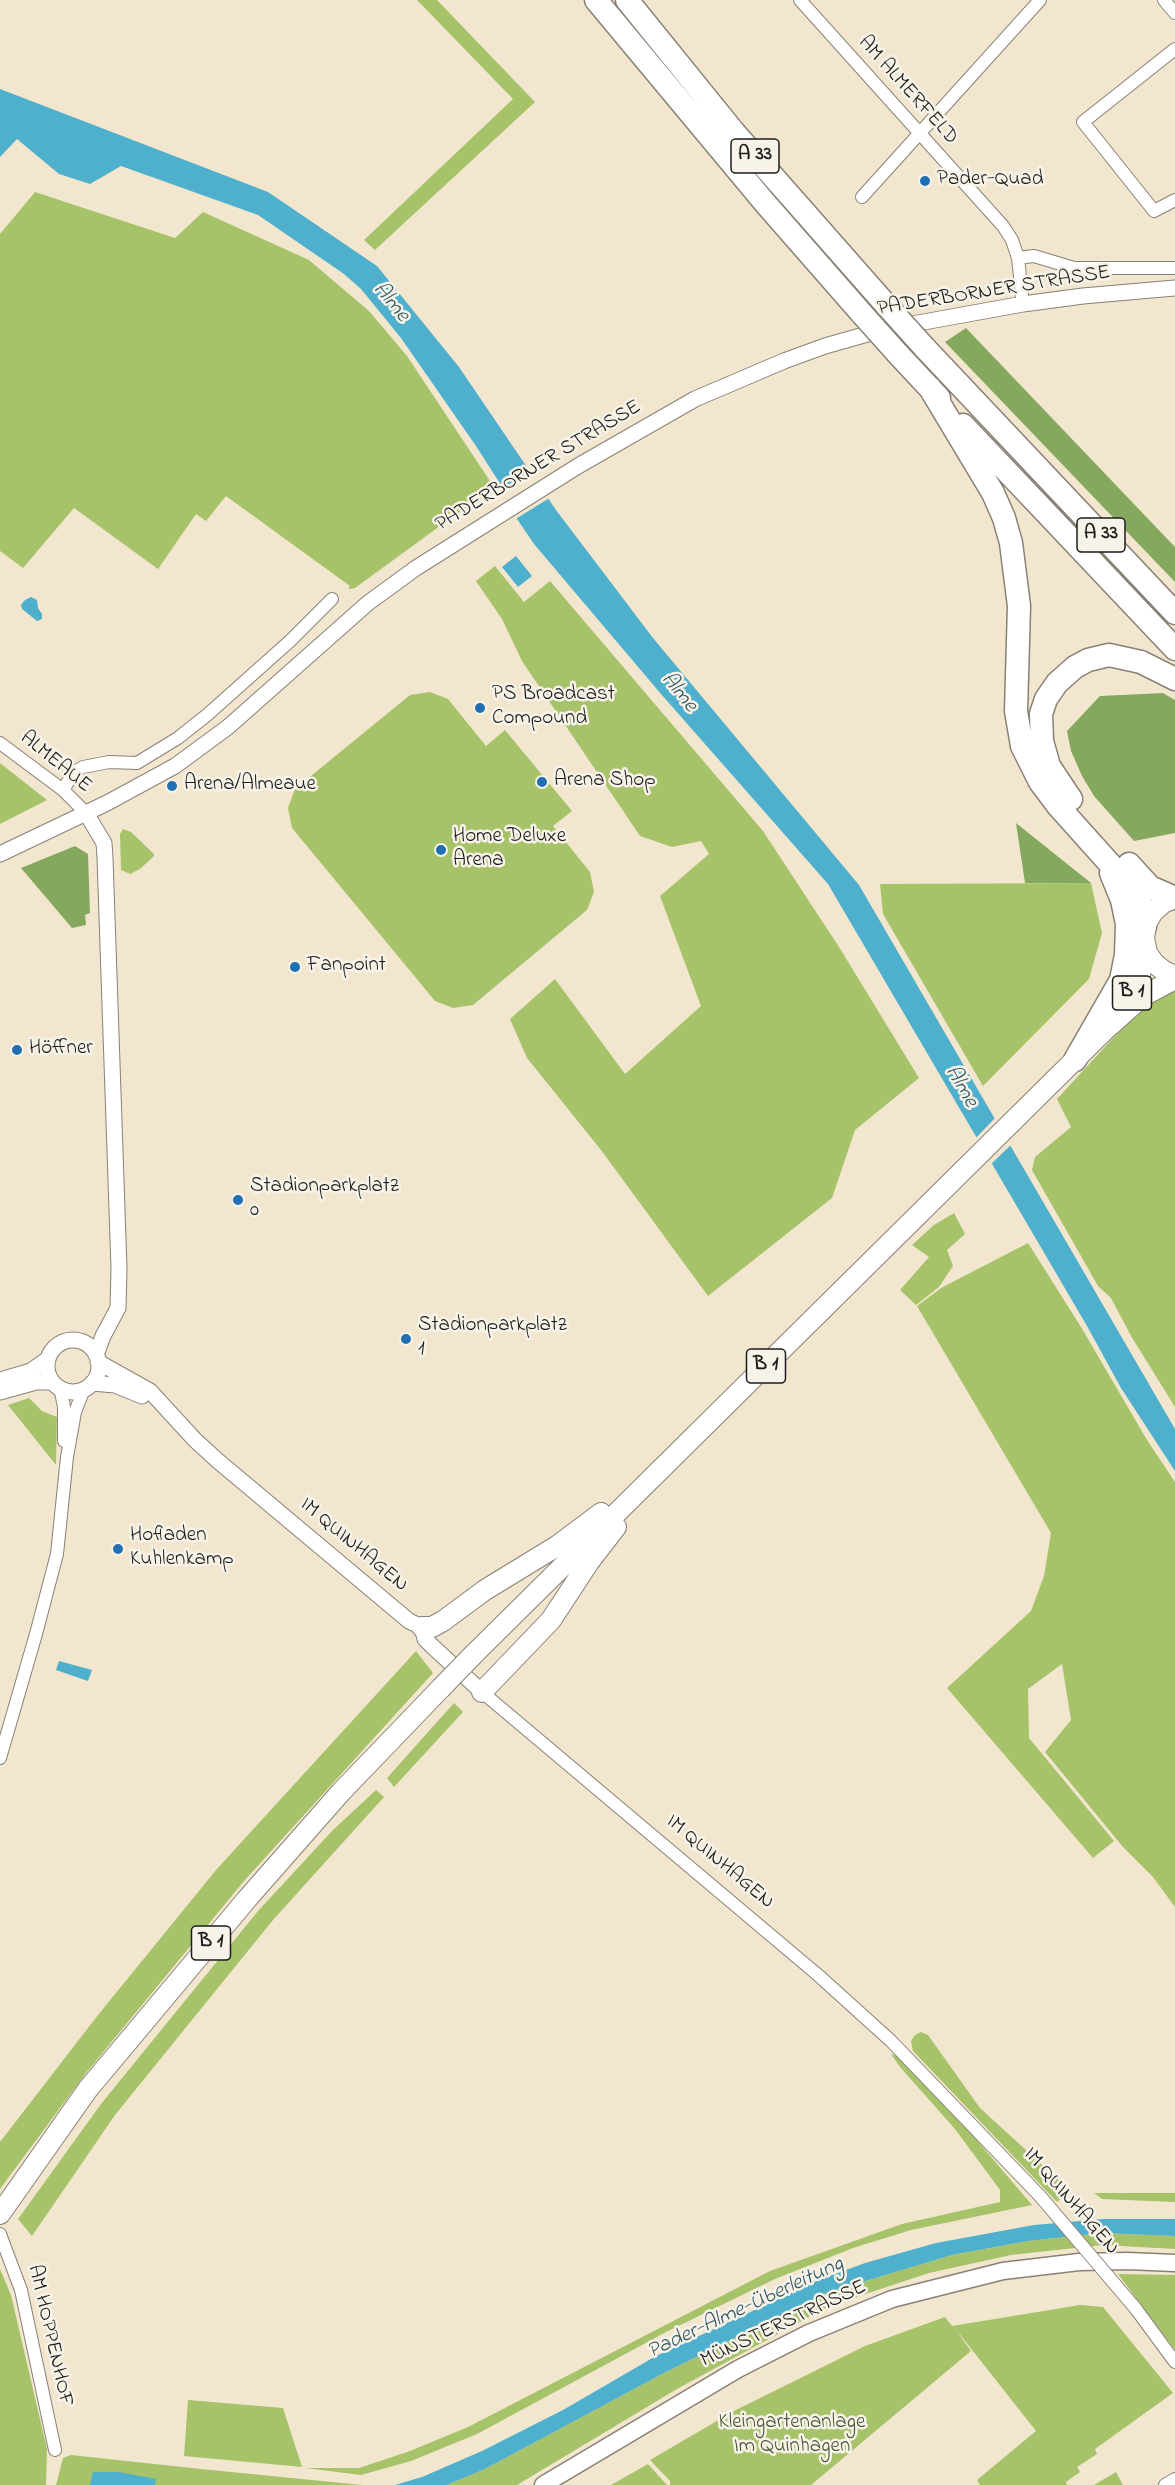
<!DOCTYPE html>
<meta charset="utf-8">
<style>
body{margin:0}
canvas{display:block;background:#f3e6cf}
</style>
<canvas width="1175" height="2485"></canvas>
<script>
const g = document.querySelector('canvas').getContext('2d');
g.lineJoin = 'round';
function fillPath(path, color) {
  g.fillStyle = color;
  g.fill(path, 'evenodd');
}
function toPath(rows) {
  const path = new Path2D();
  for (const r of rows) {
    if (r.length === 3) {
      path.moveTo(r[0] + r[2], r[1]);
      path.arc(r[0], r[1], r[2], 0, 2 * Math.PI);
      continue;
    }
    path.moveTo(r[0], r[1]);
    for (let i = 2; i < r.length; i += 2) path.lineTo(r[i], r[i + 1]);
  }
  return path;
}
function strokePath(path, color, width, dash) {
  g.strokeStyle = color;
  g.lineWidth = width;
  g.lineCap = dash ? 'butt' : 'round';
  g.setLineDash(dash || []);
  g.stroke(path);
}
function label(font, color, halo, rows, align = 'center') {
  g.font = font + ' "Indie Flower",sans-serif';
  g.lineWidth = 5;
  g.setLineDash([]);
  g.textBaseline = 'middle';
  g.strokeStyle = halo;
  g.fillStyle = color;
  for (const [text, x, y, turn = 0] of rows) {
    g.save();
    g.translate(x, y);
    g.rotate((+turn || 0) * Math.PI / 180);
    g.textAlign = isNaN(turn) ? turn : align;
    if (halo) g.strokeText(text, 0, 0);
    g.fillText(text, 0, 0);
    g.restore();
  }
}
const green = toPath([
 [417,0,437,0,535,102,375,250,364,240,513,99],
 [35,192,175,238,203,212,309,260,369,311,407,356,496,490,455,515,355,588,348,589,350,586,226,496,206,521,196,514,158,569,74,508,23,568,0,551,0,234],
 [495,566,524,602,550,581,763,831,839,947,919,1078,855,1130,832,1198,708,1296,601,1150,527,1058,510,1019,555,979,625,1074,701,1006,660,896,709,854,701,841,672,847,640,836,522,661,502,619,476,581],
 [430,692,448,699,486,746,505,730,572,811,553,826,590,872,594,892,587,910,473,1005,453,1008,435,1001,292,828,288,808,295,789,410,695],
 [0,763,47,800,0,824],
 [123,829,131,832,154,854,154,856,140,869,130,874,121,870,120,834],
 [1091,883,1102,933,1089,979,983,1086,883,914,880,884],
 [1175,988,1175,1407,1131,1336,1111,1298,1098,1286,1032,1170,1035,1157,1071,1127,1057,1099,1137,1012,1155,996],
 [954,1213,965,1234,947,1250,953,1266,939,1287,916,1305,900,1290,929,1257,912,1245,934,1225],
 [1028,1243,1081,1327,1147,1440,1175,1482,1175,1907,1153,1877,1123,1847,1045,1752,1071,1720,1062,1664,1028,1689,1029,1738,1114,1841,1093,1858,947,1688,1031,1611,1044,1576,1051,1533,917,1306,941,1288],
 [29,1398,42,1411,57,1417,56,1465,8,1405],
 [416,1651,433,1673,244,1881,86,2073,0,2189,0,2142,98,2015,216,1870],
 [454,1703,463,1712,394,1787,387,1778],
 [376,1790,384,1797,273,1920,115,2115,32,2236,18,2219,101,2104,258,1911,332,1831],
 [921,2032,928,2035,980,2108,1061,2182,1066,2190,1064,2196,1057,2202,913,2051,911,2041,915,2035],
 [891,2054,898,2056,957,2117,1032,2205,911,2230,853,2248,775,2279,666,2332,477,2434,411,2461,361,2475,305,2468,359,2468,410,2451,468,2427,770,2271,902,2224,1000,2202,1000,2190,955,2129,900,2067],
 [1094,2193,1175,2193,1175,2202,1102,2199],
 [1102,2233,1175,2236,1175,2249,1103,2245,1011,2255,929,2273,829,2306,677,2389,517,2485,447,2485,485,2469,664,2373,826,2293,952,2255,1028,2241],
 [0,2269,11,2295,47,2449,46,2485,0,2485],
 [1118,2274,1175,2275,1175,2350],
 [1080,2305,1103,2307,1173,2393,1095,2449,1097,2454,1077,2467,1080,2472,1066,2482,1067,2485,980,2485,977,2480,1036,2431,954,2327,971,2351,811,2485,670,2485,670,2481,650,2460,734,2411,865,2346,945,2317,952,2326],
 [188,2400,283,2408,302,2467,184,2456],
 [71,2455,201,2469,362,2485,56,2485,63,2458],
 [648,2464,667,2485,611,2485],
 [1116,2472,1123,2485,1094,2485]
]);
const forest = toPath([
 [966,328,1175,547,1175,582,945,342],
 [1163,693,1175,700,1175,833,1134,841,1094,796,1082,776,1071,751,1067,731,1100,696],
 [1016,823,1091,883,1025,883],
 [75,846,88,854,90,913,85,915,86,925,72,928,21,868]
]);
const water = toPath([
 [0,89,268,192,377,266,459,367,556,510,653,638,859,885,1175,1429,1175,1471,1121,1388,1087,1326,828,884,661,694,534,544,517,519,501,485,476,446,401,338,361,289,344,274,258,215,121,166,90,184,59,174,17,139,0,157],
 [516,556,532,576,518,587,502,567],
 [31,597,37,600,38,608,42,614,42,619,37,621,22,609,21,605,25,600],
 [59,1661,92,1670,88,1681,56,1670],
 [1103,2219,1175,2219,1175,2236,1102,2233,1028,2241,952,2255,826,2293,664,2373,485,2469,447,2485,395,2485,422,2477,482,2451,563,2410,656,2356,819,2280,865,2263,936,2243,1034,2225],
 [93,2472,119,2472,156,2479,155,2485,90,2485]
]);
const pier = toPath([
 [533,469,551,497,514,520,500,490],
 [996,1117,1012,1144,989,1166,974,1140]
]);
const minor = toPath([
 [800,0,1003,226,1012,240,1018,258,1023,304],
 [1164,0,1175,13],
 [1175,49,1083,122,1154,211,1175,200],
 [862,197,1040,0],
 [1018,258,1034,256,1074,268,1175,268],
 [0,743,63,790,86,813],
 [63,790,74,772,83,767,109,762,137,763,178,738,207,715,290,641,332,599],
 [60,1387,64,1407,64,1441],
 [482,1692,818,1975,891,2041,1040,2196],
 [0,1758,36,1634,57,1554,67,1457,75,1412,84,1389],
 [0,2234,21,2290,55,2450],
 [1136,2309,1175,2362],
 [1165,2485,1175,2479]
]);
const tertiary = toPath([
 [86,813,104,843,105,858,119,1268,118,1308,103,1336,96,1355],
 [0,854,107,803,175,766,228,727,368,603,416,568,578,466,695,399,784,361,825,346,885,329,1023,304,1083,296,1175,288],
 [73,1366,26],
 [98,1362,150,1391,195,1440,218,1461,409,1621,422,1627,425,1639,432,1646,482,1692],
 [0,1380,31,1371,48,1359],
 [92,1383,115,1385,142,1396],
 [0,1392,36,1382,53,1382]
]);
const secondary = toPath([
 [543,2485,738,2369,809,2333,892,2299,1003,2271,1079,2262,1127,2261,1175,2263]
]);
const primary = toPath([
 [1175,898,1163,903,1153,912,1146,924,1144,938,1147,953,1154,963,1164,971,1175,976]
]);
const trunk = toPath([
 [1123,1005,1138,982,1146,950],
 [422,1627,432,1627,443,1621,485,1590,557,1546,601,1513],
 [474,1654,1106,1029,1143,996,1175,979],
 [482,1692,551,1620,589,1562,616,1527],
 [0,2214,88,2089,247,1899,341,1792,441,1688]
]);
const motorway = toPath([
 [596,0,765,203,863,315],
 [627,0,733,131,888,307],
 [924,347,1175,613],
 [897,353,939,398],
 [930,388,993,493,1004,518,1011,543,1019,606,1016,711,1022,746,1040,782,1058,806,1136,893,1143,910,1145,927],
 [963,425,1175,649],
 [1071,799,1049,766,1042,741,1041,714,1046,699,1057,683,1075,667,1088,660,1109,655,1141,662,1175,679],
 [1129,864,1150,887,1175,898],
 [1075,1060,1121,980,1126,955,1127,924,1122,900,1111,873]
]);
const minorBridge = toPath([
 [1040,2196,1136,2309]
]);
const trunkBridge = toPath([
 [441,1688,474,1654]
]);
const motorwayBridge = toPath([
 [888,307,924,347],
 [863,315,897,353]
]);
const markers = [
 [925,181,6,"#1f6fb2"],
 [480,708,6,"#1f6fb2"],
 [542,782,6,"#1f6fb2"],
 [172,786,6,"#1f6fb2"],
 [441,850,6,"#1f6fb2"],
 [295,967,6,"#1f6fb2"],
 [17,1050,6,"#1f6fb2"],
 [238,1200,6,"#1f6fb2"],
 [406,1339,6,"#1f6fb2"],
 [118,1549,6,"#1f6fb2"]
];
const shields = [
 [755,156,48],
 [1101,535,48],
 [1132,993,39],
 [766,1366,39],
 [211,1943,39]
];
const shieldNames = [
 ["A 33",755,156],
 ["A 33",1101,535],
 ["B 1",1132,993],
 ["B 1",766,1366],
 ["B 1",211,1943]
];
const streetNames = [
 ["AM ALMERFELD",907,91,48],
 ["PADERBORNER STRASSE",994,292,-9],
 ["PADERBORNER STRASSE",539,467,-31],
 ["ALMEAUE",55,763,39],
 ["IM QUINHAGEN",353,1546,40],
 ["IM QUINHAGEN",719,1863,40],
 ["IM QUINHAGEN",1070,2202,49],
 ["MÜNSTERSTRASSE",784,2325,-25],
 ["AM HOPPENHOF",49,2336,77]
];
const poiNames = [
 ["Pader-Quad",937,181],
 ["PS Broadcast",492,696],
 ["Compound",492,720],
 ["Arena Shop",554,782],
 ["Arena/Almeaue",184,786],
 ["Home Deluxe",453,838],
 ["Arena",453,862],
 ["Fanpoint",307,967],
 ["Höffner",29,1050],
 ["Stadionparkplatz",250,1188],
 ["0",250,1212],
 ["Stadionparkplatz",418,1327],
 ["1",418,1351],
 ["Hofladen",130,1537],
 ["Kuhlenkamp",130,1561]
];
const parkNames = [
 ["Kleingartenanlage",792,2424],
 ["Im Quinhagen",792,2448]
];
const waterNames = [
 ["Alme",390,303,50],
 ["Alme",678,693,51],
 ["Alme",960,1087,60],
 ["Pader-Alme-Überleitung",746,2309,-25]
];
fillPath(green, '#a6c36a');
fillPath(forest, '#84a95e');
fillPath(water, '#4eb0cd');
fillPath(pier, '#f3e6cf');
strokePath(minor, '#888176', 14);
strokePath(tertiary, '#888176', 17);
strokePath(secondary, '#888176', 19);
strokePath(primary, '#888176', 22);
strokePath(trunk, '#888176', 22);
strokePath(motorway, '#888176', 25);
strokePath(minor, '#fff', 12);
strokePath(tertiary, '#fff', 15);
strokePath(secondary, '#fff', 16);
strokePath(primary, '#fff', 20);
strokePath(trunk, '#fff', 20);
strokePath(motorway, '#fff', 22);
strokePath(minorBridge, '#888176', 14, []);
strokePath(trunkBridge, '#888176', 22, []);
strokePath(motorwayBridge, '#888176', 25, []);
strokePath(minorBridge, '#fff', 12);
strokePath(trunkBridge, '#fff', 20);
strokePath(motorwayBridge, '#fff', 22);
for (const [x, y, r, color] of markers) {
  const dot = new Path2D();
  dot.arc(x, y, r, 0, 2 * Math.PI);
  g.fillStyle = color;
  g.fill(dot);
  strokePath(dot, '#f7f3e8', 2);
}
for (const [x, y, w] of shields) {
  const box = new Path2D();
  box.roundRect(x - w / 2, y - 17, w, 34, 4.5);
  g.fillStyle = '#f7f3e8';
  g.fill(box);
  strokePath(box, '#1c1c1c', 1.5);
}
label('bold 20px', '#1c1c1c', null, shieldNames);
label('21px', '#1c1c1c', '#f7f3e8', streetNames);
label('21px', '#1c1c1c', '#f7f3e8', poiNames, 'left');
label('21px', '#4c5637', '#f7f3e8', parkNames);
label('italic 22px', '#305763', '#f7f3e8', waterNames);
</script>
